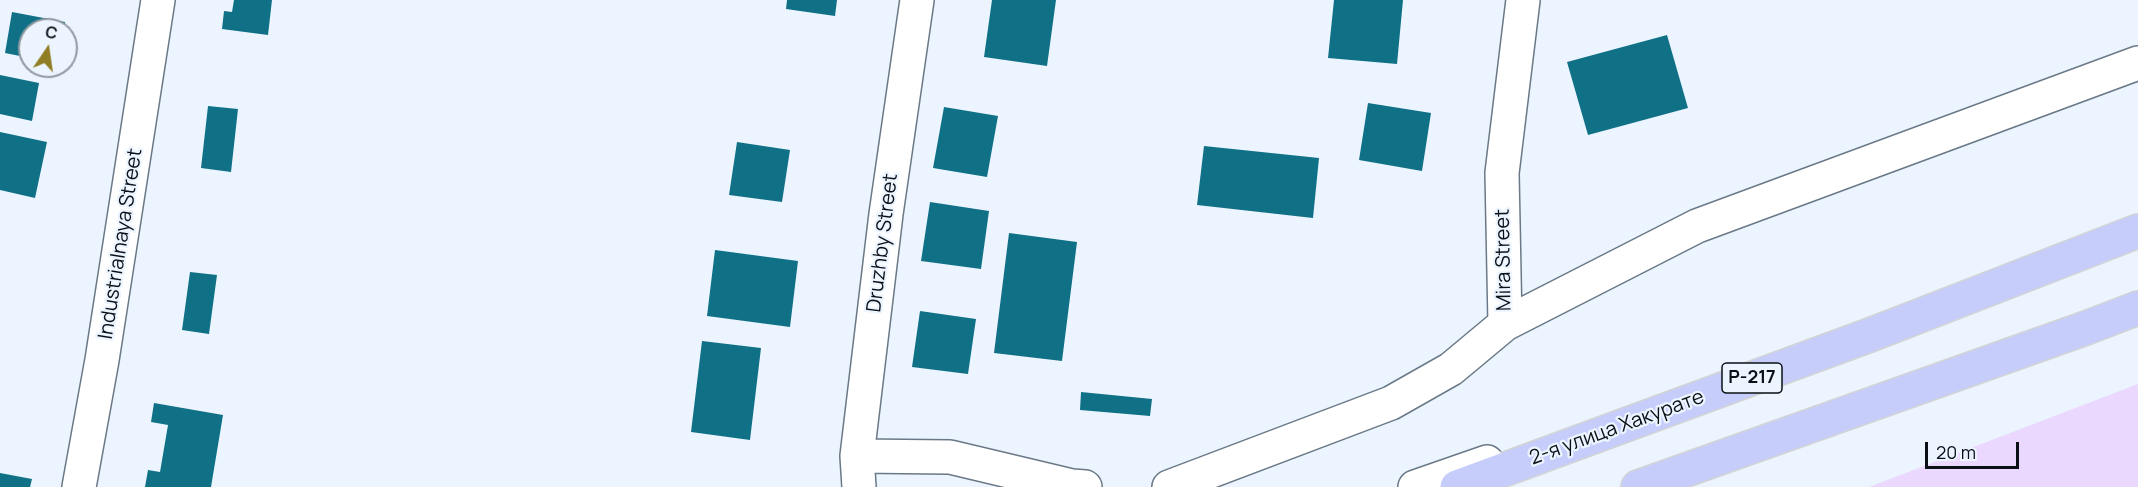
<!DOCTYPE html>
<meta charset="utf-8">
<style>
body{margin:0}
#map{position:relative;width:2138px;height:487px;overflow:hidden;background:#ecf5ff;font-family:Manrope,sans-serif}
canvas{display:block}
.north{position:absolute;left:18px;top:18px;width:60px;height:60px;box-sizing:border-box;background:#ecf5ff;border:2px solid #9299a1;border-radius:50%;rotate:13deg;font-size:16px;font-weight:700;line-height:24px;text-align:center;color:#0a1015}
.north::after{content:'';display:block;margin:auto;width:21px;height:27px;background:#917d23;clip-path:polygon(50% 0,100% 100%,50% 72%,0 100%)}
.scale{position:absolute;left:1925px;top:442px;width:94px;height:27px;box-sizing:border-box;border:3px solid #0a1015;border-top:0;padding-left:8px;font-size:18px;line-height:21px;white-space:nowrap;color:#0a1015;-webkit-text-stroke:4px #ecf5ff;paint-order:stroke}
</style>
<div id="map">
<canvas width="2138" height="487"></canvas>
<div class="north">С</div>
<div class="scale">20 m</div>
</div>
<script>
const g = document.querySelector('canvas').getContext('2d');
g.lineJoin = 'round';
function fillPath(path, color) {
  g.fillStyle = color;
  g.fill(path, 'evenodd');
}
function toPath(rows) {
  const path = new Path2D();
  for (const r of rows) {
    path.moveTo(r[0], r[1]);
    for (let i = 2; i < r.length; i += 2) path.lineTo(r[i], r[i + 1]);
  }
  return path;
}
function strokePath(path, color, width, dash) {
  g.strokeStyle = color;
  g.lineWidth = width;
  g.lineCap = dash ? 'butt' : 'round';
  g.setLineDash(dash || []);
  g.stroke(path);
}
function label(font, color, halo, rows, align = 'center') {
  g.font = font + ' Manrope,sans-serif';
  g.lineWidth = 4.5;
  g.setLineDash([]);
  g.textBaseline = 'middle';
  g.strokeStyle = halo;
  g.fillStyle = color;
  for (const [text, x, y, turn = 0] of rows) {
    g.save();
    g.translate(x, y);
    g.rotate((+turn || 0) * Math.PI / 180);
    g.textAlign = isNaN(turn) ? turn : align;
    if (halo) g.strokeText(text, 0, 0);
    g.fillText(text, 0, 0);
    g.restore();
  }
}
const green = toPath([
 [2138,384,2138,487,1869,487]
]);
const building = toPath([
 [234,0,272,0,268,35,222,29,224,11,232,12],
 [787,0,837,0,835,16,786,9],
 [992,0,1056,0,1047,66,984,57],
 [1334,0,1403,0,1397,64,1328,58],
 [12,12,65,22,64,30,30,30,30,58,5,53],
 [1667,35,1688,108,1588,135,1567,62],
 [0,75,39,83,32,121,0,114],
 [1368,103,1431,113,1422,171,1359,160],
 [208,106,238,109,231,172,201,168],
 [944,107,998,116,987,177,933,168],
 [0,132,47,142,35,198,0,190],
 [737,142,790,150,782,202,729,195],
 [1204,146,1319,158,1313,218,1197,205],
 [930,202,989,211,981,269,921,261],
 [1009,233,1077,242,1062,361,994,353],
 [715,250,798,261,790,327,707,316],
 [190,272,217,275,209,334,182,330],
 [920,311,976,319,968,374,912,367],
 [702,341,761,348,750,440,691,432],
 [1081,392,1152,399,1150,416,1080,410],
 [154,403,223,415,211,487,145,487,148,470,160,472,168,425,151,422],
 [0,473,32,479,30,487,0,487]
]);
const minor = toPath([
 [1505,324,1697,226,2138,63],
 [857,456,950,457,1072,486,1085,487],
 [79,487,102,360,158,0],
 [859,487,857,456,886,214,917,0],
 [1169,487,1391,403,1451,369,1505,324,1502,173,1523,0],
 [1415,487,1487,462]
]);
const major = toPath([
 [1457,487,1870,335,2138,231],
 [1638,487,2086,328,2138,308]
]);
const shields = [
 [1752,378,60]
];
const shieldNames = [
 ["Р-217",1752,378]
];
const streetNames = [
 ["Druzhby Street",883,243,-83],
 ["Industrialnaya Street",121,244,-81],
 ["Mira Street",1504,260,-91],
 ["2-я улица Хакурате",1617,428,-20]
];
fillPath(green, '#ead8fe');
fillPath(building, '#107186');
strokePath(minor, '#6a7987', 36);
strokePath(major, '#d3d4d5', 36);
strokePath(minor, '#fff', 33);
strokePath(major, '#c6cdfb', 33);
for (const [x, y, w] of shields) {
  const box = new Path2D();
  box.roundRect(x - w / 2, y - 15, w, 30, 4.5);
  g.fillStyle = '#ecf5ff';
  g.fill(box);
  strokePath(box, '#0a1015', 1.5);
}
label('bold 18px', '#0a1015', null, shieldNames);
label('20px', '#0a1015', '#ecf5ff', streetNames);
</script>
